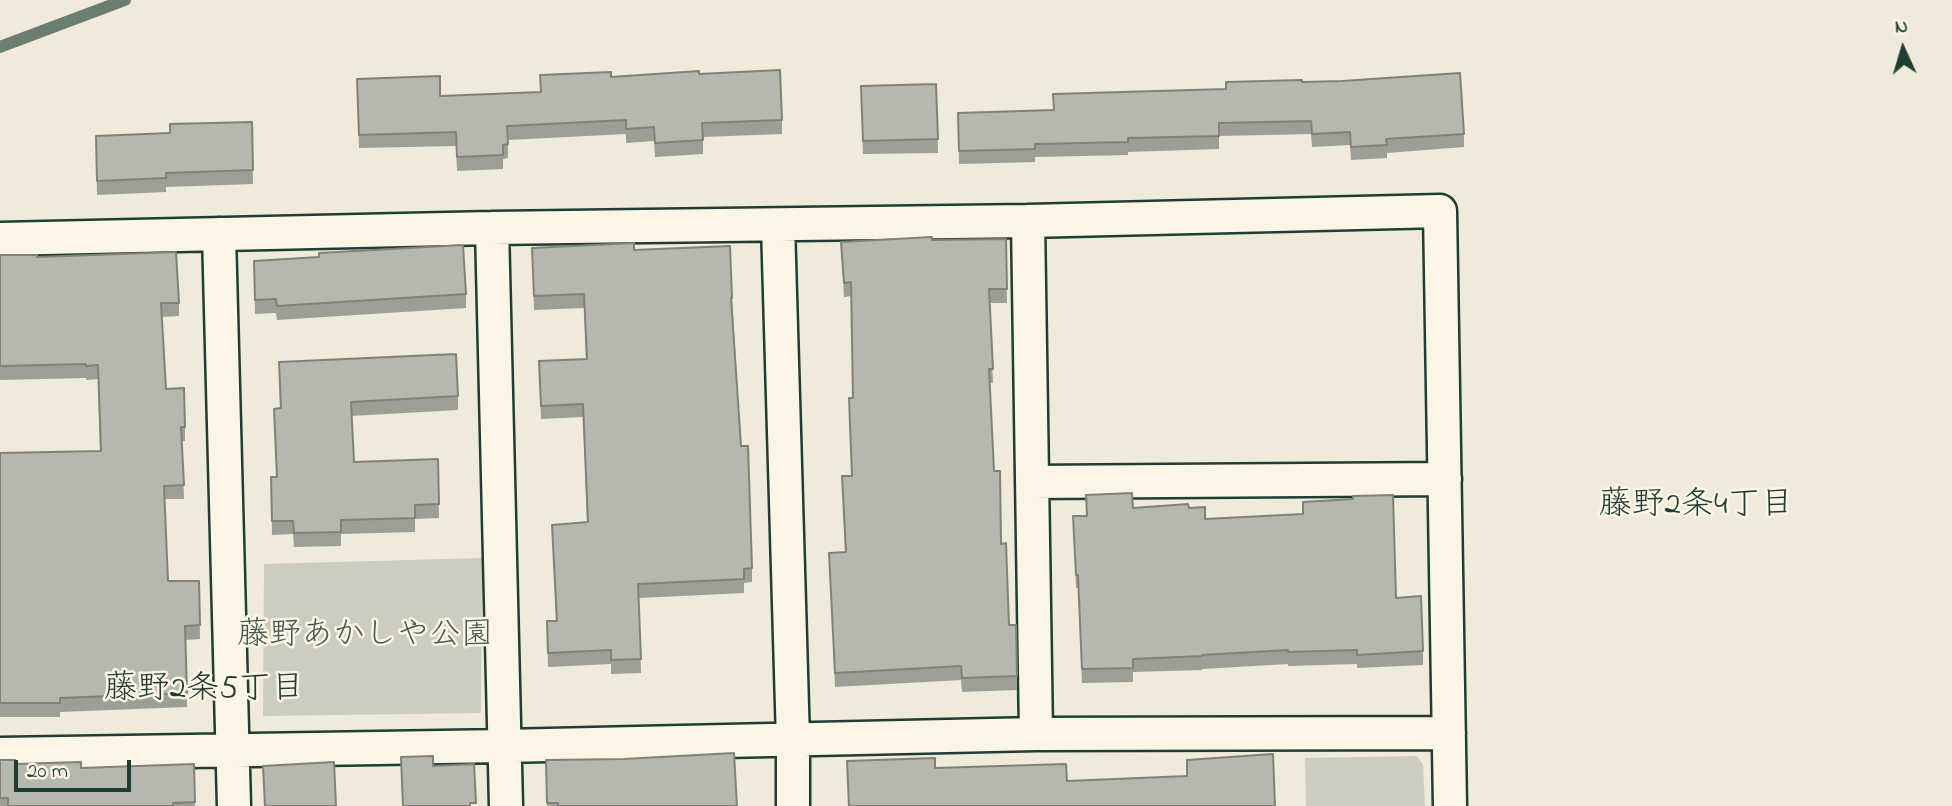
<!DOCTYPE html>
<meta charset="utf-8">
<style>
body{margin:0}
#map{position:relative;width:1952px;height:806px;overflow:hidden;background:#efeada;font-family:"Indie Flower",sans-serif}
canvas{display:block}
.north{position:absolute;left:1868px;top:14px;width:70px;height:70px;-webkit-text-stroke:5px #fcf5e5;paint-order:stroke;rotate:356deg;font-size:19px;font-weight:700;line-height:28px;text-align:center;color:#1f3d34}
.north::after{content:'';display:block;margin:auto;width:24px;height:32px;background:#1f3d34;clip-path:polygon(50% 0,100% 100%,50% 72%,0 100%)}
.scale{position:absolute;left:14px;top:760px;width:117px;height:32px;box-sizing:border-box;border:4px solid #1f3d34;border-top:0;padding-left:9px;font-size:21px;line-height:24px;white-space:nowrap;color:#1f3d34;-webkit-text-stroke:5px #fcf5e5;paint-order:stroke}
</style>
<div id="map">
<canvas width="1952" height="806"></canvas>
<div class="north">N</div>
<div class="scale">20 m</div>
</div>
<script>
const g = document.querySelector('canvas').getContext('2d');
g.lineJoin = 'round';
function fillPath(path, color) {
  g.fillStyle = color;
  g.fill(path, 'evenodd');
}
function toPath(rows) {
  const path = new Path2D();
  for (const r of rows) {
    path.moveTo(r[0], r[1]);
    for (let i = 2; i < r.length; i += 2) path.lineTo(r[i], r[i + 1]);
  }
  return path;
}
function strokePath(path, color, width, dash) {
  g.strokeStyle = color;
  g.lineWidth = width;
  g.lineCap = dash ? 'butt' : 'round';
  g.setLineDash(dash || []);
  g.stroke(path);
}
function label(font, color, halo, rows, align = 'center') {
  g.font = font + ' "Indie Flower","Klee One",sans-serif';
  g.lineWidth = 5;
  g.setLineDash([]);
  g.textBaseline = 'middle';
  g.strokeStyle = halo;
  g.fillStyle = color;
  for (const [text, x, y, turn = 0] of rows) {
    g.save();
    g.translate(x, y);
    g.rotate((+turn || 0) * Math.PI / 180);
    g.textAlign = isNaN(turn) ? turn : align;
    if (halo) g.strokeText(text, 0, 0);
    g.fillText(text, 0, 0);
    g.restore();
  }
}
const green = toPath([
 [482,558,481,713,263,716,264,564],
 [1417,756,1423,765,1425,806,1306,806,1305,758]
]);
const stream = toPath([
 [0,47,125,0]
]);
const street = toPath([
 [1028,221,1036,734],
 [778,225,793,741,793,806],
 [492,228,506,806],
 [219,234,234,806],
 [0,239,492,228,1028,221,1440,211,1450,806],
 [1032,482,1445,479],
 [0,754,504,746,1036,734,1449,733]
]);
const wall = toPath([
 [699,74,782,120,782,134,703,137,703,154,655,157,654,141,626,143,626,134,508,140,508,158,503,159,503,169,457,171,456,146,359,148,357,79,440,96,541,92,540,75,611,77],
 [1302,82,1464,134,1464,147,1387,153,1387,158,1351,160,1350,145,1312,147,1311,134,1219,136,1219,149,1128,152,1128,155,1035,157,1035,162,959,164,958,113,1053,110,1226,89],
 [936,84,938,153,863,154,861,100],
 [252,122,253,184,166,187,166,192,97,195,96,150,170,133],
 [1006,239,1007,303,990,303,993,383,990,383,994,471,1009,625,1016,625,1017,690,962,692,961,680,835,687,829,553,845,552,842,476,852,476,849,412,849,398,853,398,851,296,844,297,841,242],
 [532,248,634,250,732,298,741,446,752,568,752,582,744,583,744,593,639,598,641,673,611,674,611,664,548,667,547,621,556,621,552,525,587,522,583,417,541,419,539,361,586,359,584,308,534,310],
 [0,255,37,257,179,303,179,316,162,317,166,389,185,427,185,441,182,441,184,499,164,499,168,581,199,581,200,639,185,640,187,707,60,712,60,717,0,717,0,453,100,451,98,379,86,380,86,378,0,380],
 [254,261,466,294,466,308,277,320,276,313,255,314],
 [279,362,458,396,458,410,351,416,354,462,438,459,439,518,415,519,415,532,341,534,341,546,294,547,293,534,272,535,271,477,277,477,274,409,280,408],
 [1086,495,1133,508,1189,508,1205,519,1396,598,1423,651,1423,665,1357,668,1357,664,1288,666,1288,664,1202,669,1202,670,1133,672,1133,682,1082,683,1078,588,1076,588,1073,516,1086,516],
 [0,760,15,764,81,768,194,764,195,806,0,806],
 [546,760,737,806,547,806]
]);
const building = toPath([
 [780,70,782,120,702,123,703,140,655,143,654,127,626,129,626,120,507,126,508,144,503,145,503,155,457,157,456,132,359,135,357,79,440,76,440,96,541,92,540,75,611,72,611,77,699,71,699,74,780,70],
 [1460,73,1464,134,1386,139,1387,145,1351,147,1350,132,1312,134,1311,121,1219,123,1219,136,1128,138,1128,142,1035,144,1035,149,959,151,958,113,1054,110,1053,94,1226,89,1226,82,1302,80,1302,82,1342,81,1460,73],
 [936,84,938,139,863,141,861,86,936,84],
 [252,122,253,170,166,173,166,178,97,181,96,136,170,133,170,124,252,122],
 [932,237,932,240,1006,239,1007,289,989,289,993,369,989,369,994,471,1000,471,1001,544,1006,543,1009,625,1016,625,1017,676,962,678,961,666,835,673,829,553,846,552,842,476,852,476,849,398,853,398,851,282,844,283,841,242,932,237],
 [634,243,634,250,730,246,732,298,731,298,741,446,748,446,752,568,744,569,744,579,638,584,641,659,611,660,611,650,548,653,547,621,557,621,552,525,588,522,583,404,541,406,539,361,587,359,584,294,534,296,532,248,634,243],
 [463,245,466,294,277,306,276,299,255,300,254,261,319,257,319,253,463,245],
 [176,252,179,303,161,303,166,389,184,388,185,427,181,427,184,485,164,486,168,581,199,581,200,625,185,626,187,693,60,698,60,703,0,703,0,453,101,451,98,365,86,366,86,364,0,366,0,255,37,255,37,257,176,252],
 [456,354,458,396,351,402,354,462,438,459,439,504,415,505,415,518,341,520,341,532,294,533,293,521,272,521,271,477,277,477,274,409,281,408,279,362,456,354],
 [1132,493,1133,508,1188,504,1189,508,1205,507,1205,519,1303,514,1303,502,1353,499,1353,496,1393,495,1396,598,1421,596,1423,651,1357,655,1357,650,1288,652,1288,650,1202,655,1202,656,1133,659,1133,668,1082,669,1078,575,1076,575,1073,516,1087,516,1086,495,1132,493],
 [734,753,737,806,558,806,558,803,547,803,546,760,624,759,734,753],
 [1273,754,1275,806,849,806,847,761,935,758,935,768,1066,764,1067,781,1187,776,1187,760,1273,754],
 [433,756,433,766,474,764,476,803,470,803,470,806,403,806,401,757,433,756],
 [0,760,15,760,15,764,81,762,81,768,194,764,195,802,173,803,173,806,8,806,8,798,0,798,0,760],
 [334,762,336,806,265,806,263,766,334,762]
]);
const parkNames = [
 ["藤野あかしや公園",365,638]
];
const neighbourhoodNames = [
 ["藤野2条4丁目",1696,508],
 ["藤野2条5丁目",204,692]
];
fillPath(green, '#cccdbf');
strokePath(stream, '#6c7d71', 12);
strokePath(street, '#1f3d34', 37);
strokePath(street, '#fcf5e5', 32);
fillPath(wall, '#9c9f95');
fillPath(building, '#b5b9ad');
strokePath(building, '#7f8279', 2);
label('32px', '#425a50', '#fcf5e5', parkNames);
label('33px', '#1f3d34', '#fcf5e5', neighbourhoodNames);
</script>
